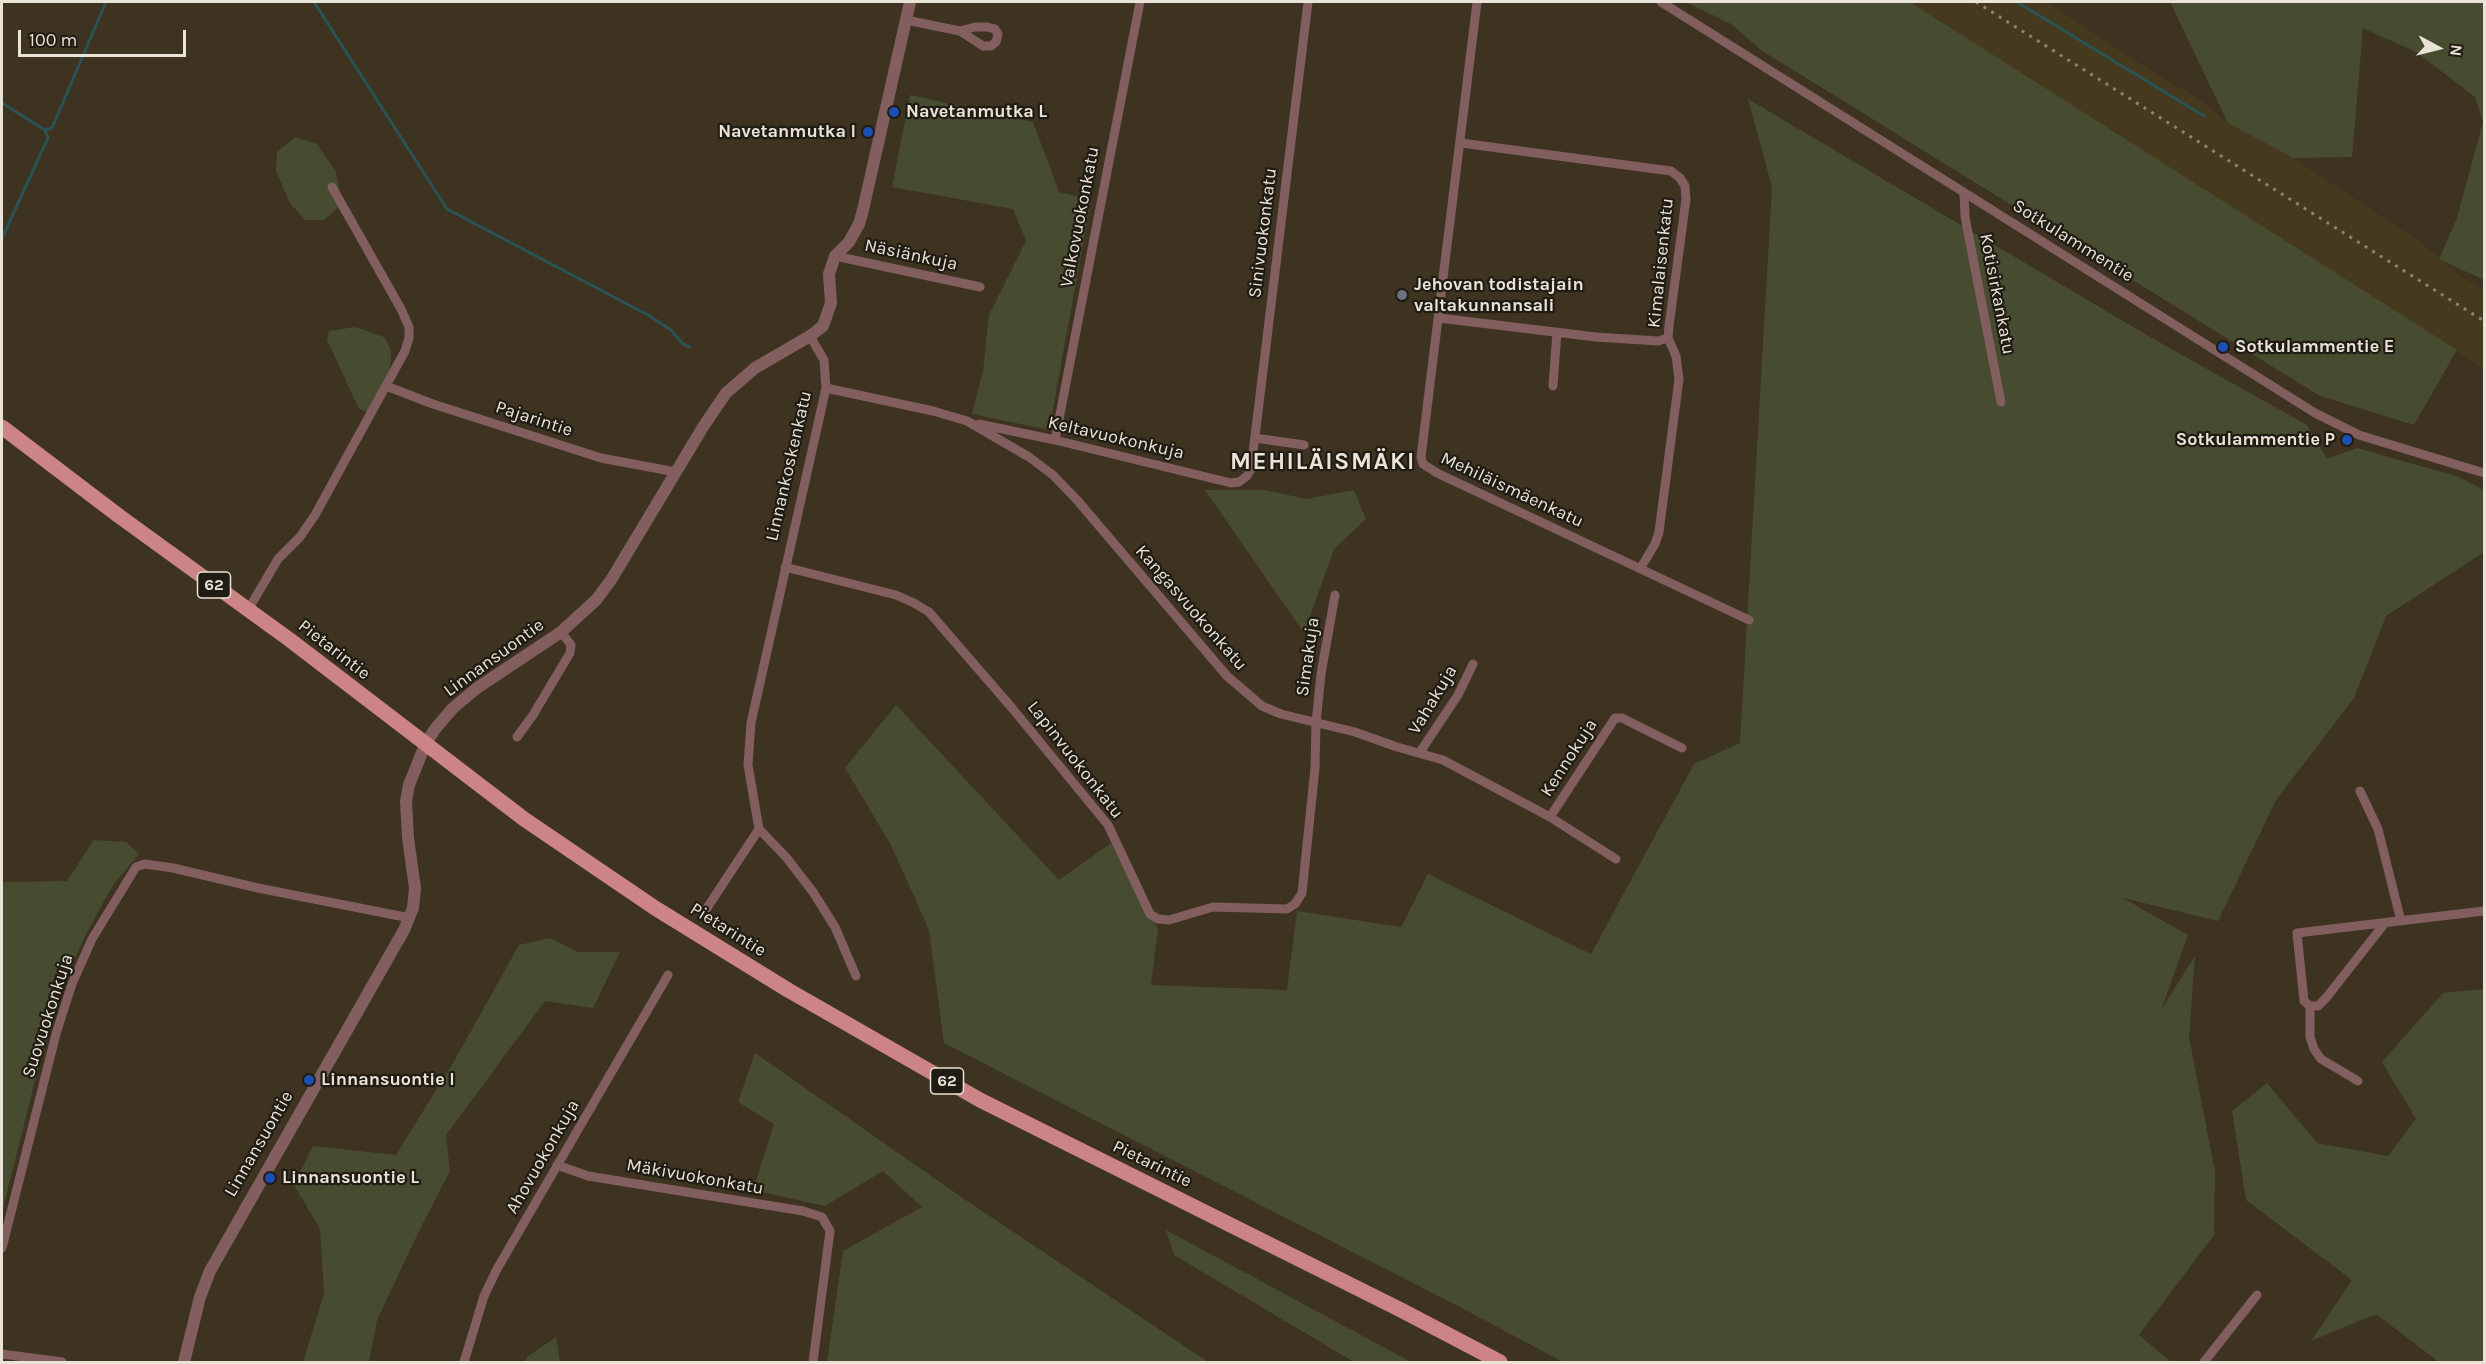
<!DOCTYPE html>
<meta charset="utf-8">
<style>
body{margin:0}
#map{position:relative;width:2486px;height:1364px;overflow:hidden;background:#3d3320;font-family:Karla,sans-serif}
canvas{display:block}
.frame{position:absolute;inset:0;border:3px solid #eae4d8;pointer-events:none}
.north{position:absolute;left:2408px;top:18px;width:60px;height:60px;-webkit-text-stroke:4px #201c13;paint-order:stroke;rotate:97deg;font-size:16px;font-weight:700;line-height:24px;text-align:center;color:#eae4d8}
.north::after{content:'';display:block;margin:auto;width:21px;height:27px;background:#eae4d8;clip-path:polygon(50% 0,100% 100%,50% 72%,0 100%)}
.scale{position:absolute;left:18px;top:30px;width:168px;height:27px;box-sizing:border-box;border:3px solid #eae4d8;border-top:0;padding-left:8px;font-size:18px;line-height:21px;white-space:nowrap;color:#eae4d8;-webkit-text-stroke:4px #201c13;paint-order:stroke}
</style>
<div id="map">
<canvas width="2486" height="1364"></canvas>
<div class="frame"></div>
<div class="north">N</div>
<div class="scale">100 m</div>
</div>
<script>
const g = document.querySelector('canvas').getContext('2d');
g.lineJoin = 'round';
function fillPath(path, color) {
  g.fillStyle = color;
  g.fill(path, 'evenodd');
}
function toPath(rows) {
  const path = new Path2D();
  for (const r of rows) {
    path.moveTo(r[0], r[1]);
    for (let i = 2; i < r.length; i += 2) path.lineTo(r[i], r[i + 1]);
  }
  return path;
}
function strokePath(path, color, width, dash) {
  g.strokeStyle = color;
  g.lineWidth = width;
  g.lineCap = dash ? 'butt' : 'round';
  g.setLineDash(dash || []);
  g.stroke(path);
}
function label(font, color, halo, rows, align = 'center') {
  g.font = font + ' Karla,sans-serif';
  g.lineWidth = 4.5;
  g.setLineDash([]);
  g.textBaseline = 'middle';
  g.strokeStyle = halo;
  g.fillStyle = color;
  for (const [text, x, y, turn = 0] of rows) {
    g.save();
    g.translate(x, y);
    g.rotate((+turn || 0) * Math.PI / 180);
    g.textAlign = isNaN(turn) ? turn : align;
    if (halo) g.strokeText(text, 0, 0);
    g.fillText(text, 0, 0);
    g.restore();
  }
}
const built = toPath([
 [1910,2,2047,2,2131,58,2200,100,2228,123,2293,158,2417,240,2461,276,2484,290,2484,369]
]);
const green = toPath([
 [1686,2,1910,2,2457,350,2414,425,2320,396,1761,50,1731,24],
 [2170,2,2484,2,2484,280,2439,259,2457,218,2483,122,2475,97,2416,52,2363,28,2352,157,2293,158,2228,123],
 [910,95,1033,122,1059,192,1091,200,1049,430,972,414,983,371,989,315,1026,241,1013,209,892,187],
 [1748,99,2150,337,2307,425,2327,459,2357,448,2459,477,2484,490,2484,552,2386,616,2354,698,2276,800,2218,921,2123,898,2188,935,2161,1010,2195,956,2189,1037,2215,1172,2214,1235,2139,1335,2171,1362,1563,1362,1460,1307,944,1043,929,930,891,845,845,768,896,705,1059,880,1111,843,1158,929,1151,985,1287,990,1297,911,1401,927,1428,874,1591,954,1694,764,1740,743,1772,187],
 [295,137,317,144,336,172,342,204,324,220,305,220,290,203,276,171,277,152],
 [355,327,384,337,391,350,390,369,367,412,359,409,327,340,329,331],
 [1205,490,1264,490,1307,499,1354,490,1366,519,1334,549,1304,633],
 [94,840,126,842,139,854,113,885,86,934,65,980,47,1033,2,1212,2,882,67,881],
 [550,938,578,952,620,952,593,1008,545,1001,446,1135,450,1171,419,1231,377,1320,369,1362,303,1362,324,1294,320,1229,294,1185,313,1146,396,1155,456,1058,519,945],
 [2484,989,2484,1362,2439,1362,2376,1314,2311,1341,2352,1280,2246,1200,2232,1111,2267,1083,2317,1143,2388,1156,2416,1119,2382,1062,2443,993],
 [755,1053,967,1201,1208,1362,827,1362,843,1251,922,1207,883,1171,825,1206,753,1190,774,1124,738,1102],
 [1166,1230,1411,1362,1354,1362,1174,1255],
 [556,1337,560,1362,525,1362,527,1357]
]);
const stream = toPath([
 [314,2,447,209,648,315,671,330,683,344,690,347],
 [2017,2,2204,116],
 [2,103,45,130,48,138,2,238],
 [45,130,52,128,106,2]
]);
const minor = toPath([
 [1477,2,1421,457,1423,464,1437,473,1749,620],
 [1661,2,2315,413,2359,435,2484,473],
 [906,20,960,31,975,27,987,27,995,29,998,34,996,42,991,46,983,46,960,31],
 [1461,143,1671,171,1680,178,1685,186,1686,199,1669,326,1668,338,1676,356,1679,379,1659,532,1655,544,1640,569],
 [1964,193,1965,217,2001,402],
 [835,256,980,287],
 [1439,318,1596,337,1658,341,1668,338],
 [386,386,433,404,601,458,676,472],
 [1553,386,1557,332],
 [826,388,933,411,967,421,1029,457,1053,475,1077,500,1227,676,1262,706,1281,714,1355,732,1397,747,1443,760,1550,817,1616,859],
 [979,424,1055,440,1231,483,1239,482,1247,476,1251,469,1308,2],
 [1255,438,1304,445],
 [1055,440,1140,2],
 [785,567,896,595,914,603,929,612,1012,708,1108,825,1150,914,1158,919,1169,920,1213,907,1287,909,1295,904,1302,893,1315,768,1316,723,1321,674,1335,595],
 [248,610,278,559,300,537,315,515,405,351,409,338,409,327,401,309,332,187],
 [517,737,533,715,570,653,571,645,561,632],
 [1420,752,1458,695,1473,664],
 [2360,791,2378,829,2401,921],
 [1550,817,1615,718,1622,718,1682,748],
 [759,829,786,857,813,892,835,927,856,976],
 [707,908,759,829,748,765,751,723,826,388,824,360,810,336],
 [2310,1006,2318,1006,2326,998,2385,923],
 [2358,1081,2321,1059,2314,1049,2310,1037,2310,1006,2304,1001,2297,933,2484,911],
 [557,1165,588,1176,803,1211,822,1217,830,1231,813,1362],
 [2,1248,56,1034,72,984,92,939,136,867,145,864,173,868,258,888,410,918],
 [2,1354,62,1362],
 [464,1362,484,1296,497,1269,668,975],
 [2204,1362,2257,1295]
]);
const tertiary = toPath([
 [184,1362,200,1297,210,1271,404,930,413,908,415,888,408,838,406,801,409,785,425,745,435,729,453,708,477,688,561,632,596,600,611,580,703,427,726,393,755,368,810,336,823,326,831,303,829,274,835,256,849,242,859,224,863,210,910,2]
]);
const primary = toPath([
 [2,427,119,516,290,640,524,819,655,908,788,990,980,1100,1401,1310,1500,1362]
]);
const rail = toPath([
 [1976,2,2484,321]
]);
const markers = [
 [894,112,6,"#1a4fb4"],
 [868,132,6,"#1a4fb4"],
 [1402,295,6,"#6b7280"],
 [2223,347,6,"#1a4fb4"],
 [2347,440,6,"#1a4fb4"],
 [309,1080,6,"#1a4fb4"],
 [270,1178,6,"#1a4fb4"]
];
const shields = [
 [214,585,33],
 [947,1081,33]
];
const shieldNames = [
 ["62",214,585],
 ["62",947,1081]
];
const poiNames = [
 ["Navetanmutka L",906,112],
 ["Navetanmutka I",856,132,"right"],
 ["Jehovan todistajain",1414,285],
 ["valtakunnansali",1414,306],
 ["Sotkulammentie E",2235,347],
 ["Sotkulammentie P",2335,440,"right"],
 ["Linnansuontie I",321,1080],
 ["Linnansuontie L",282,1178]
];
const streetNames = [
 ["Valkovuokonkatu",1080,217,-79],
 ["Sinivuokonkatu",1263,233,-83],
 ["Sotkulammentie",2073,241,32],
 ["Näsiänkuja",911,255,12],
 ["Kimalaisenkatu",1661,263,-84],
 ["Kotisirkankatu",1997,294,79],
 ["Pajarintie",534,419,18],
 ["Keltavuokonkuja",1116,438,13],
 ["Linnankoskenkatu",789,466,-77],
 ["Mehiläismäenkatu",1512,490,25],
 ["Kangasvuokonkatu",1191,608,49],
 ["Pietarintie",334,650,38],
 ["Simakuja",1308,657,-82],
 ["Linnansuontie",494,658,-36],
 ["Vahakuja",1433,700,-59],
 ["Kennokuja",1569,758,-57],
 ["Lapinvuokonkatu",1075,760,52],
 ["Pietarintie",728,930,32],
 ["Suovuokonkuja",48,1016,-72],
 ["Linnansuontie",259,1144,-60],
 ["Ahovuokonkuja",543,1157,-60],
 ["Pietarintie",1152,1164,26],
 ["Mäkivuokonkatu",695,1177,10]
];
const districtNames = [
 ["MEHILÄISMÄKI",1323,462]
];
fillPath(built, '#45391e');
fillPath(green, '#474c31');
strokePath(stream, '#2a5355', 3);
strokePath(minor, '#825e5f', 9);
strokePath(tertiary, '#825e5f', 12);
strokePath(primary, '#cd8487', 15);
strokePath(rail, '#8b8373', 3, [3, 6]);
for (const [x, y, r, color] of markers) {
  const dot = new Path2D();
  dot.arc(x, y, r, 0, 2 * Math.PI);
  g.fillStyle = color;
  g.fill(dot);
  strokePath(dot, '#201c13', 2);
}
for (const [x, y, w] of shields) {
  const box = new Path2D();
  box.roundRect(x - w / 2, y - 13, w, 26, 4.5);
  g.fillStyle = '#201c13';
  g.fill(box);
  strokePath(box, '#eae4d8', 1.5);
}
label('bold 16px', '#eae4d8', null, shieldNames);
label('bold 18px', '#eae4d8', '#201c13', poiNames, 'left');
label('18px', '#eae4d8', '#201c13', streetNames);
g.letterSpacing = '1.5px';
label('bold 24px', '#eae4d8', '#201c13', districtNames);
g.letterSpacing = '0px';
</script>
